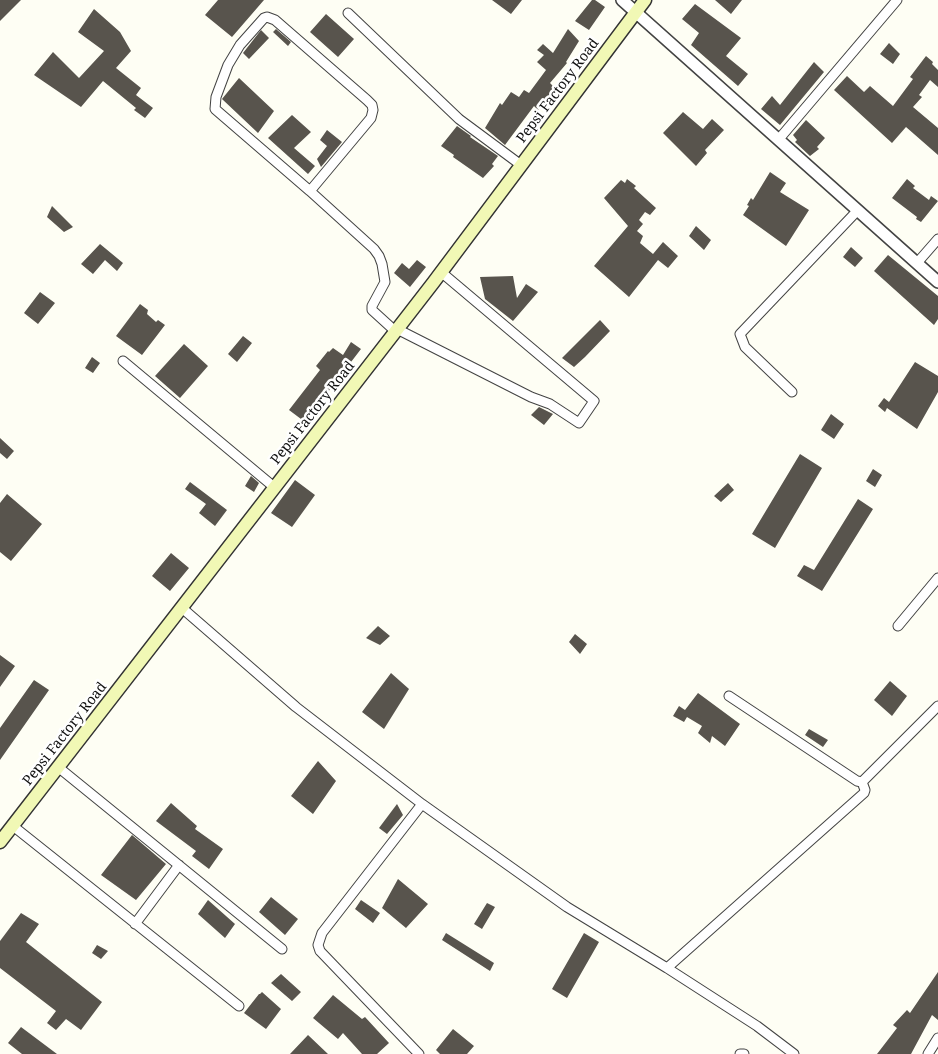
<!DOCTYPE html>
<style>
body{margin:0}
canvas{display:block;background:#fefef4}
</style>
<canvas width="938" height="1054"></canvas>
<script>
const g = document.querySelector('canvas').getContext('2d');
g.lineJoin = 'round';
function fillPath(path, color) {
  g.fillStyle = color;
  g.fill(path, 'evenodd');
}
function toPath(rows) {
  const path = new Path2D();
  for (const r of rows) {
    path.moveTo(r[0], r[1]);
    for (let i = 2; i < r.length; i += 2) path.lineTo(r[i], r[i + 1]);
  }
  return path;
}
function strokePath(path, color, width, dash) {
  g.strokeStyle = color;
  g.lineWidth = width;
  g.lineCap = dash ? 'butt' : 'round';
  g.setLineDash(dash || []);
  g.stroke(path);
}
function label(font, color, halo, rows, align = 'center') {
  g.font = font + ' "Noto Serif",serif';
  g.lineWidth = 5;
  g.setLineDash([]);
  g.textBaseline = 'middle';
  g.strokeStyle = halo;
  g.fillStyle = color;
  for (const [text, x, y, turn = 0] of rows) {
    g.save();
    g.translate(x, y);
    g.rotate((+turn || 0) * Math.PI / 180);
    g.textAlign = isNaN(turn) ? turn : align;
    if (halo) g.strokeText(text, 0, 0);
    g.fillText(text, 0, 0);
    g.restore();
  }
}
const building = toPath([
 [0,0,21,0,0,21],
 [218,0,264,0,232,37,205,15],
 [492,0,522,0,511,14],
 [592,0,595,0,605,7,589,30,575,21],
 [715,0,742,0,731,14],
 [695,4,741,38,726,56,748,74,738,86,691,45,699,33,682,19],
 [94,9,120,32,131,51,116,68,141,88,136,95,153,108,145,118,134,110,136,108,103,81,81,107,34,75,53,52,79,78,104,51,78,32],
 [326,14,354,39,338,57,310,32],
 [276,29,291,42,288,46,273,32],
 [568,29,579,41,566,62,567,63,550,83,555,88,538,110,534,106,505,145,485,128,500,103,502,105,511,92,519,97,524,90,529,93,546,70,537,62,544,55,537,50,543,44,553,53],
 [261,30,269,38,249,59,243,53],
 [889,43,900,54,893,64,880,54],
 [926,56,933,62,932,64,938,70,938,87,930,80,919,95,922,97,913,107,938,128,938,155,906,127,892,143,834,90,847,76,864,92,870,86,893,106,913,79,910,77],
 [814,62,824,72,780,125,761,109,772,96,780,105],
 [239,78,274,111,258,133,222,99],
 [683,112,703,129,712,119,724,130,705,150,707,153,696,166,663,133],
 [292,115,311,132,294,148,315,166,308,174,268,138],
 [806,120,825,138,817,147,819,149,810,156,795,142,797,140,793,135],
 [457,126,471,136,470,137,498,156,492,164,494,166,483,178,453,157,454,155,441,146],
 [327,130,342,142,321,167,317,159,327,146,320,140],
 [770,172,786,183,780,192,809,210,786,246,743,215,749,206,747,205,751,198,753,200],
 [627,179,636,186,634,188,656,208,650,215,645,212,639,220,643,224,637,231,643,236,640,243,653,254,663,242,678,256,668,268,658,260,629,297,594,266,628,226,604,198,621,180,625,183],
 [907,179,915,186,913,188,929,200,931,196,938,201,921,222,916,219,917,217,892,198],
 [52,206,73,227,64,232,47,217],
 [696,226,711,240,704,250,689,236],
 [100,244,123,263,117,271,105,260,93,274,81,264],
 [851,247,863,258,855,267,843,257],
 [888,255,938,296,938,319,934,325,874,271],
 [417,260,426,267,410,287,394,273,402,263,409,269],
 [513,276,517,298,526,284,538,292,513,321,485,299,480,277],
 [40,292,55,303,38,324,24,313],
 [140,304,148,310,147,314,156,322,158,320,165,325,142,355,116,336],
 [600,320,610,331,585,357,574,367,562,358],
 [243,336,252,343,237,362,228,354],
 [351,342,361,349,305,422,289,410,320,370,316,366,328,351,329,352,333,348,343,355],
 [184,344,208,366,180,398,155,376],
 [92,357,100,363,93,373,85,368],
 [915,362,938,376,938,392,917,429,887,408,885,412,878,406,884,398,889,402],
 [539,407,553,414,544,425,531,415],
 [831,414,844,424,834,439,821,430],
 [0,438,14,451,7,459,0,453],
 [800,454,822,468,775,548,752,534],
 [873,469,882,475,875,487,866,481],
 [251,476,259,483,254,492,245,486],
 [295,480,315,495,292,527,271,513],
 [190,482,227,510,215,526,199,513,206,504,185,489],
 [728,483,734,490,721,502,714,496],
 [7,494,42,524,11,561,0,552,0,503],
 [858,499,873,509,822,591,797,576,804,565,814,570],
 [171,553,189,568,170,591,152,576],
 [378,626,390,636,380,645,366,638],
 [575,634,587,644,580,654,569,642],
 [0,655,15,666,0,687],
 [391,673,409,689,384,729,362,712],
 [34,680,49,690,0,760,0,728],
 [890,681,907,696,892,716,874,700],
 [698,693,740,724,725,746,712,736,710,743,698,733,702,726,687,717,684,722,673,716,679,706,685,710],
 [809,729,828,740,823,747,805,735],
 [318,761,336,781,313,814,291,796],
 [171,803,197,826,195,829,223,849,209,869,192,856,196,851,156,821],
 [397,804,403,815,387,834,379,828],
 [132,835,166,864,136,900,101,875],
 [398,879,428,904,406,928,382,908],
 [271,897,298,919,285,935,259,912],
 [208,900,235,924,225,938,198,914],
 [361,900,380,913,373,923,355,909],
 [487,903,495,907,482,929,474,924],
 [21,913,39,924,26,942,102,1002,81,1030,66,1019,56,1030,47,1023,56,1011,0,968,0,941],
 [446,933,494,963,490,971,442,940],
 [584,933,599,942,567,998,552,989],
 [97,945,108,951,101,959,92,953],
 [938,972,938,1020,932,1015,911,1054,877,1054,897,1028,893,1025,907,1010,910,1013],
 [281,974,301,992,292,1001,271,983],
 [262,992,281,1009,266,1029,244,1013,259,994,260,994],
 [333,995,362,1019,365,1017,389,1043,377,1054,362,1054,343,1033,338,1039,313,1018],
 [21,1027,57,1054,22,1054,8,1043],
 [453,1029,474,1046,467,1054,440,1054,436,1050],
 [308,1035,328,1054,290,1054]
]);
const minor = toPath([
 [348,13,459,119,521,165],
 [779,139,897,0],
 [310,191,371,118,373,110,372,105,367,100,275,20,267,17,264,18,240,45,228,65,216,97,215,109,310,191,374,249,379,256,382,264,385,282,372,306,372,310,395,331],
 [917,263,938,239],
 [397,329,531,397,550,404,579,423,594,401,441,272],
 [123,361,274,487],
 [792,392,745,347,740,334,858,210],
 [182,608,296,707,422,804,567,907,667,968,757,1026,794,1054],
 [898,626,938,578],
 [729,696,857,781,862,782,938,706],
 [58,767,282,949],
 [13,826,239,1006],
 [135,924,179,865],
 [667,968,864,793,865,790,862,782],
 [419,1054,320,951,318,945,322,933,422,804],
 [740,1054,744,1054],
 [928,1054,938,1038]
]);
const tertiary = toPath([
 [622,0,938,282]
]);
const secondary = toPath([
 [0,842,433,283,645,0]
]);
const streetNames = [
 ["Pepsi Factory Road",558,91,-53],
 ["Pepsi Factory Road",313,413,-52],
 ["Pepsi Factory Road",65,734,-52]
];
fillPath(building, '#58544d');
strokePath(minor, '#434343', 11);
strokePath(tertiary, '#434343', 14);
strokePath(secondary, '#323232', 15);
strokePath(minor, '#fff', 9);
strokePath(tertiary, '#fff', 11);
strokePath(secondary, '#f1f8b5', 12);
label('14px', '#101010', '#fff', streetNames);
</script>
